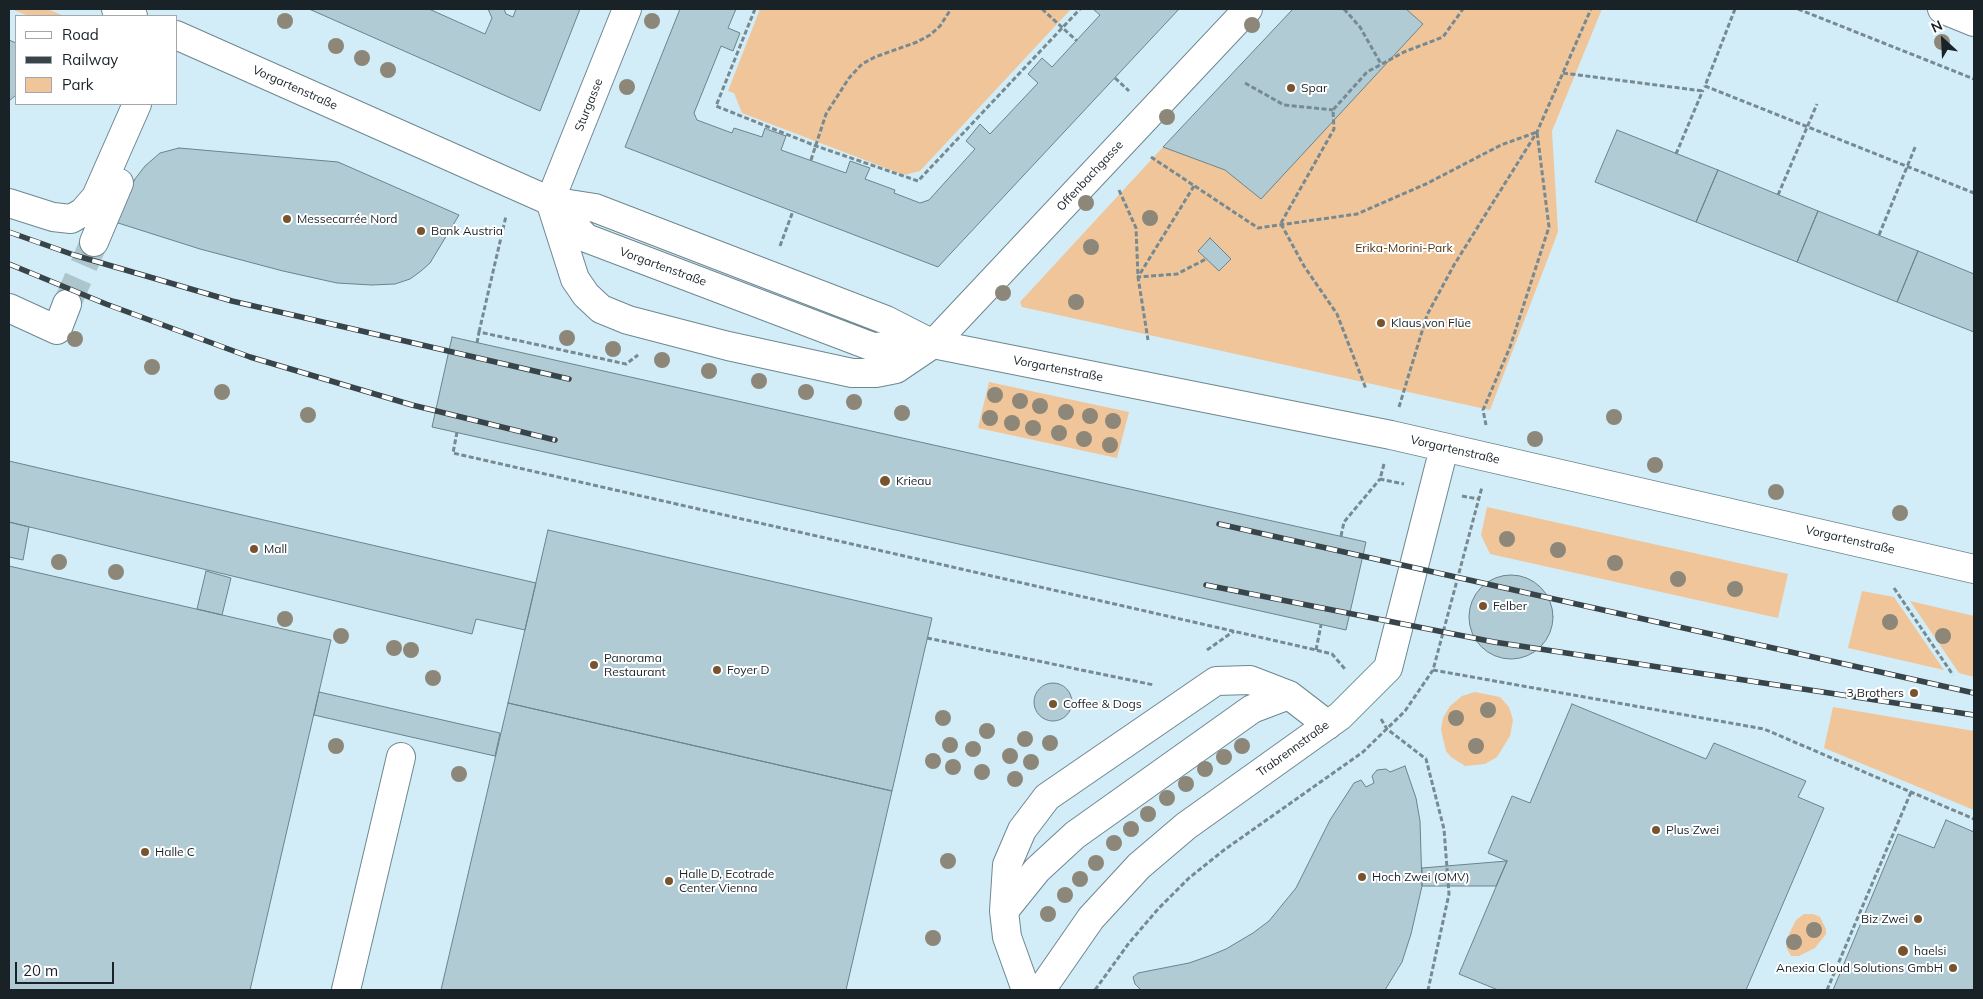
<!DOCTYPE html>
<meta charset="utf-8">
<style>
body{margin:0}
#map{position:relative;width:1983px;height:999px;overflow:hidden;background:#d2edf7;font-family:Mulish,sans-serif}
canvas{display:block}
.frame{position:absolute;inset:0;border:10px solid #192327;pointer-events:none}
.legend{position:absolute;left:15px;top:15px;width:162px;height:90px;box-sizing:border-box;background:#fff;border:1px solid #a3a7a9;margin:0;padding:6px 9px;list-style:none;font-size:15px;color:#192327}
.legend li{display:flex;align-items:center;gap:10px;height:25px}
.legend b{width:25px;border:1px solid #a3a7a9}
.north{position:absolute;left:1918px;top:15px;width:50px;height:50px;-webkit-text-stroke:4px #fff;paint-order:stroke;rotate:335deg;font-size:14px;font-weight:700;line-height:20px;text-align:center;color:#192327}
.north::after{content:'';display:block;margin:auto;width:18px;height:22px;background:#192327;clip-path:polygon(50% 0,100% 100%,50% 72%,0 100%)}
.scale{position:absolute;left:15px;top:962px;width:99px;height:22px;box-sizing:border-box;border:2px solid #192327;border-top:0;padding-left:6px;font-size:15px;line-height:18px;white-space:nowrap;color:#192327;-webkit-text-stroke:4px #fff;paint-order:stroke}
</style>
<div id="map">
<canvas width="1983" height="999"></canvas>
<div class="frame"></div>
<ul class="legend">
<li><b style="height:6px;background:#fff"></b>Road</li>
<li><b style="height:6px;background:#374449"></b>Railway</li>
<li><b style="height:14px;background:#f0c599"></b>Park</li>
</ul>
<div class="north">N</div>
<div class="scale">20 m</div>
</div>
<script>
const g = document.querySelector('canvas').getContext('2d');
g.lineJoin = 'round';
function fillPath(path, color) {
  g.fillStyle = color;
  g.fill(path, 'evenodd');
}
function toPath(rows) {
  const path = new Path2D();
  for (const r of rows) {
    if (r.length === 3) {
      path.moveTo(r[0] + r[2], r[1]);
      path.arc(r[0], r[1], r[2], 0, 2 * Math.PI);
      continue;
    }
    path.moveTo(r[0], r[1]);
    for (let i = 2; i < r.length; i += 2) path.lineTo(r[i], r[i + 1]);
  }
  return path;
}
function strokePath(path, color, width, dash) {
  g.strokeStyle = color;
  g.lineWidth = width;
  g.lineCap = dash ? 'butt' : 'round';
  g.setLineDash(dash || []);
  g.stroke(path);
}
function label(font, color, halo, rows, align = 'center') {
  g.font = font + ' Mulish,sans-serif';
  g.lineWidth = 4;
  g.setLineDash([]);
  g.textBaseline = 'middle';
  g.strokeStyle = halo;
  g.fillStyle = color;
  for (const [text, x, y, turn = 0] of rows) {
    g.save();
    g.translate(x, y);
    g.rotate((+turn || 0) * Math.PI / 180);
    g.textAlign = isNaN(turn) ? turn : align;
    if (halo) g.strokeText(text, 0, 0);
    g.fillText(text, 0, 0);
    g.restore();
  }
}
const green = toPath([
 [11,9,47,9,64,16,29,16],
 [760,9,1071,9,920,171,904,175,742,113,734,93,728,91],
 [1406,9,1602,9,1552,131,1558,232,1490,410,1022,307,1020,302,1163,147,1225,170,1261,198,1423,24],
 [989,382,1129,412,1117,458,978,428],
 [1487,507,1788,574,1778,618,1490,554,1481,535],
 [1862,591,1894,597,1944,670,1848,648],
 [1910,601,1974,616,1974,677,1959,673],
 [1475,692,1500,697,1509,707,1513,720,1510,736,1497,757,1485,764,1465,766,1451,757,1446,751,1441,730,1443,718,1450,706,1462,696],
 [1833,707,1974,731,1974,810,1824,748],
 [1804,914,1813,914,1820,917,1826,929,1826,934,1815,948,1799,956,1791,956,1786,947,1789,934,1796,920]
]);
const building = toPath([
 [309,9,429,9,485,34,492,18,488,9,504,9,506,14,513,17,516,9,580,9,540,111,309,9],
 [680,9,736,9,728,28,740,33,733,51,721,46,694,113,697,120,732,133,734,128,762,137,765,128,769,130,786,136,781,150,846,173,850,161,870,168,865,179,895,190,894,193,920,203,929,200,975,149,966,141,980,124,990,134,1038,83,1028,74,1042,58,1052,67,1100,15,1093,9,1179,9,938,267,625,147,680,9],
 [1293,9,1406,9,1423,24,1261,199,1225,170,1163,147,1293,9],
 [9,40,16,43,16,95,9,101,9,40],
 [1617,130,1718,170,1696,222,1595,182,1617,130],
 [179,148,338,162,459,215,430,263,421,271,410,279,395,284,372,285,337,283,283,271,200,249,115,222,135,179,145,166,160,153,179,148],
 [1718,170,1818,211,1797,262,1696,222,1718,170],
 [1818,211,1918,251,1897,302,1797,262,1818,211],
 [1210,238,1231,259,1219,271,1198,251,1210,238],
 [1918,251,1974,274,1974,332,1897,302,1918,251],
 [452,337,1366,542,1346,630,432,427,452,337],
 [9,461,536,583,525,630,476,619,472,634,9,522,9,461],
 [9,522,29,527,23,560,9,557,9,522],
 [548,530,932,618,892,791,508,703,548,530],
 [9,566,331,640,250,990,9,990,9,566],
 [206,571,231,578,222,615,197,609,206,571],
 [1511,617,42],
 [1053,702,19],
 [319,692,500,733,495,756,314,715,319,692],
 [508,703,892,791,846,990,441,990,508,703],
 [1572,704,1706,759,1714,743,1806,781,1798,797,1824,808,1746,990,1498,990,1459,974,1507,861,1488,853,1512,796,1530,803,1572,704],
 [1405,766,1416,798,1420,821,1422,886,1411,934,1402,962,1385,990,1141,990,1135,984,1133,977,1138,973,1189,963,1209,956,1226,949,1253,933,1269,921,1296,888,1330,820,1354,783,1361,780,1366,787,1374,783,1372,776,1377,770,1386,769,1390,772,1405,766],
 [1946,820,1974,832,1974,990,1833,990,1898,834,1934,848,1946,820],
 [1507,861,1496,886,1422,886,1422,868,1507,861]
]);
const minorTunnel = toPath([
 [67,304,94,242]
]);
const path = toPath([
 [755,9,716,106,816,146,918,181,1080,9],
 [1042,9,1077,41],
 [1344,9,1360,27,1381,64],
 [1735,9,1705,86,1974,193],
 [1798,9,1974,79],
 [1563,73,1703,91],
 [1115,78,1129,91],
 [1245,83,1284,105,1333,110],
 [1676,154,1703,90],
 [1151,157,1258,228,1357,214,1426,184,1501,145,1537,132,1549,227,1510,347,1483,410,1486,425],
 [811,160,826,114,849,78,862,64,875,57,917,42,930,35,940,26,951,9],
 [1194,186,1138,277,1177,274,1206,259],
 [1119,190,1136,228,1138,277,1148,340],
 [1778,195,1817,104],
 [1281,223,1334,129,1333,110,1367,72,1404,52,1443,37,1463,9],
 [1281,224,1304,266,1337,314,1366,389],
 [1879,235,1916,145],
 [780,246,793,211],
 [479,332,506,216],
 [477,343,479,332,626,364,638,355],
 [1399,407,1427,315,1454,265,1537,132,1591,9],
 [457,432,453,453,1316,650,1332,654,1345,669],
 [1384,464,1380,479,1404,484],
 [1462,496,1478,499],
 [1341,536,1344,522,1380,479],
 [1894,588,1953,675],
 [927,638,1154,685],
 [1207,650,1234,631],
 [1316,650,1321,625],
 [1433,670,1764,729,1974,819],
 [1381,719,1387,729,1426,759,1444,829,1449,894,1428,990],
 [1095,990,1129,943,1158,909,1189,878,1224,850,1363,752,1405,711,1433,670,1482,487],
 [1827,990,1911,792]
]);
const minor = toPath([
 [116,9,133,16],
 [1942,9,1974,22],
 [176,35,550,201,595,208,886,320,931,343],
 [550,201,586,238,873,347,933,344,1391,435,1974,569],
 [550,201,627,9],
 [9,203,53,217,71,219,83,212,96,197,137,104],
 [552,207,575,279,586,295,601,309,628,320,728,346,852,373,876,373,896,369,933,344,1248,9],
 [94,242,119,183],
 [9,308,57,330,67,304],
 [1004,911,1037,870,1075,835,1252,709,1289,695],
 [346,990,401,757],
 [1026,990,1007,937,1004,911,1007,865,1022,830,1047,797,1216,681,1250,680,1289,695,1328,725],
 [1041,990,1091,918,1139,866,1186,826,1340,716,1388,668,1444,448]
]);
const rail = toPath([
 [9,232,74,255,232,301,569,379],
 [9,264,106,304,250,357,412,405,555,440],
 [1219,524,1974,693],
 [1206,585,1494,642,1974,715]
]);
const trees = [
 [285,21],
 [652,21],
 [1252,25],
 [1942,42],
 [336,46],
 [362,58],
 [388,70],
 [627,87],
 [1167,117],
 [1086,203],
 [1150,218],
 [1091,247],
 [1003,293],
 [1076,302],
 [567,338],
 [75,339],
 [613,349],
 [662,360],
 [152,367],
 [709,371],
 [759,381],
 [222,392],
 [806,392],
 [995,395],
 [1020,401],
 [854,402],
 [1040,406],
 [1066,412],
 [902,413],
 [308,415],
 [1090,416],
 [1614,417],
 [990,418],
 [1113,421],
 [1012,423],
 [1033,428],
 [1059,433],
 [1084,439],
 [1535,439],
 [1110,445],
 [1655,465],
 [1776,492],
 [1900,513],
 [1507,539],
 [1558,550],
 [59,562],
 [1615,563],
 [116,572],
 [1678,579],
 [1735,589],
 [285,619],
 [1890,622],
 [341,636],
 [1943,636],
 [394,648],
 [411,650],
 [433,678],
 [1488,710],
 [943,718],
 [1456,718],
 [987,731],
 [1025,739],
 [1050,743],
 [950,745],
 [336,746],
 [1242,746],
 [1476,746],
 [973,749],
 [1010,756],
 [1224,757],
 [933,761],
 [1031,762],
 [953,767],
 [1205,769],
 [982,772],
 [459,774],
 [1015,779],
 [1186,784],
 [1167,798],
 [1148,814],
 [1131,829],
 [1114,843],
 [948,861],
 [1096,863],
 [1080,879],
 [1065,895],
 [1048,914],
 [1814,930],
 [933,938],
 [1794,942]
];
const markers = [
 [1291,88,5,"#78542e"],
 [287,219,5,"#78542e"],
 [421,231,5,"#78542e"],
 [1381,323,5,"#78542e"],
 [885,481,6,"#78542e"],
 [254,549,5,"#78542e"],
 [1483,606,5,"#78542e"],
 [594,665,5,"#78542e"],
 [717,670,5,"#78542e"],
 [1914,693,5,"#78542e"],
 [1053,704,5,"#78542e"],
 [1656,830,5,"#78542e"],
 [145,852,5,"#78542e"],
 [1362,877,5,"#78542e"],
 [669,881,5,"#78542e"],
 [1918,919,5,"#78542e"],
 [1903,951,6,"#78542e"],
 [1953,968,5,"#78542e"]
];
const streetNames = [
 ["Vorgartenstraße",295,88,24],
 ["Sturgasse",589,105,-68],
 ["Offenbachgasse",1090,176,-47],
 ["Vorgartenstraße",663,267,20],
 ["Vorgartenstraße",1058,369,11],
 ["Vorgartenstraße",1455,450,13],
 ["Vorgartenstraße",1850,540,13],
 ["Trabrennstraße",1293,749,-36]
];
const poiNames = [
 ["Spar",1301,88],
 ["Messecarrée Nord",297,219],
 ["Bank Austria",431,231],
 ["Klaus von Flüe",1391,323],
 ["Krieau",896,481],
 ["Mall",264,549],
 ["Felber",1493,606],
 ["Panorama",604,658],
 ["Restaurant",604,672],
 ["Foyer D",727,670],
 ["3 Brothers",1904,693,"right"],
 ["Coffee & Dogs",1063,704],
 ["Plus Zwei",1666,830],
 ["Halle C",155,852],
 ["Halle D, Ecotrade",679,874],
 ["Center Vienna",679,888],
 ["Hoch Zwei (OMV)",1372,877],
 ["Biz Zwei",1908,919,"right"],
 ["haelsi",1914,951],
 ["Anexia Cloud Solutions GmbH",1943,968,"right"]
];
const parkNames = [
 ["Erika-Morini-Park",1404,248]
];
fillPath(green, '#f0c599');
fillPath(building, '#b1cbd5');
strokePath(building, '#6a838c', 1);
strokePath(minorTunnel, '#adc5cd', 28, [28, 14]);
strokePath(minor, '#6e8790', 30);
strokePath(path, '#778a91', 3, [5, 2.5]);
strokePath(minor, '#fff', 28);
strokePath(rail, '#374449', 5.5);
strokePath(rail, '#fff', 4, [11]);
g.fillStyle = '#8c8778';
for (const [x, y] of trees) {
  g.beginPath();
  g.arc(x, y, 8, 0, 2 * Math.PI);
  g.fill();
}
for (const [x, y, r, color] of markers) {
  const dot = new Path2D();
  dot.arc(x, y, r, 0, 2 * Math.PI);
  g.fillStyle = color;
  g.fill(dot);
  strokePath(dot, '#fff', 2);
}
label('12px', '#192327', '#fff', streetNames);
label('12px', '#192327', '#fff', poiNames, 'left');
label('12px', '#523310', '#fff', parkNames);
</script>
